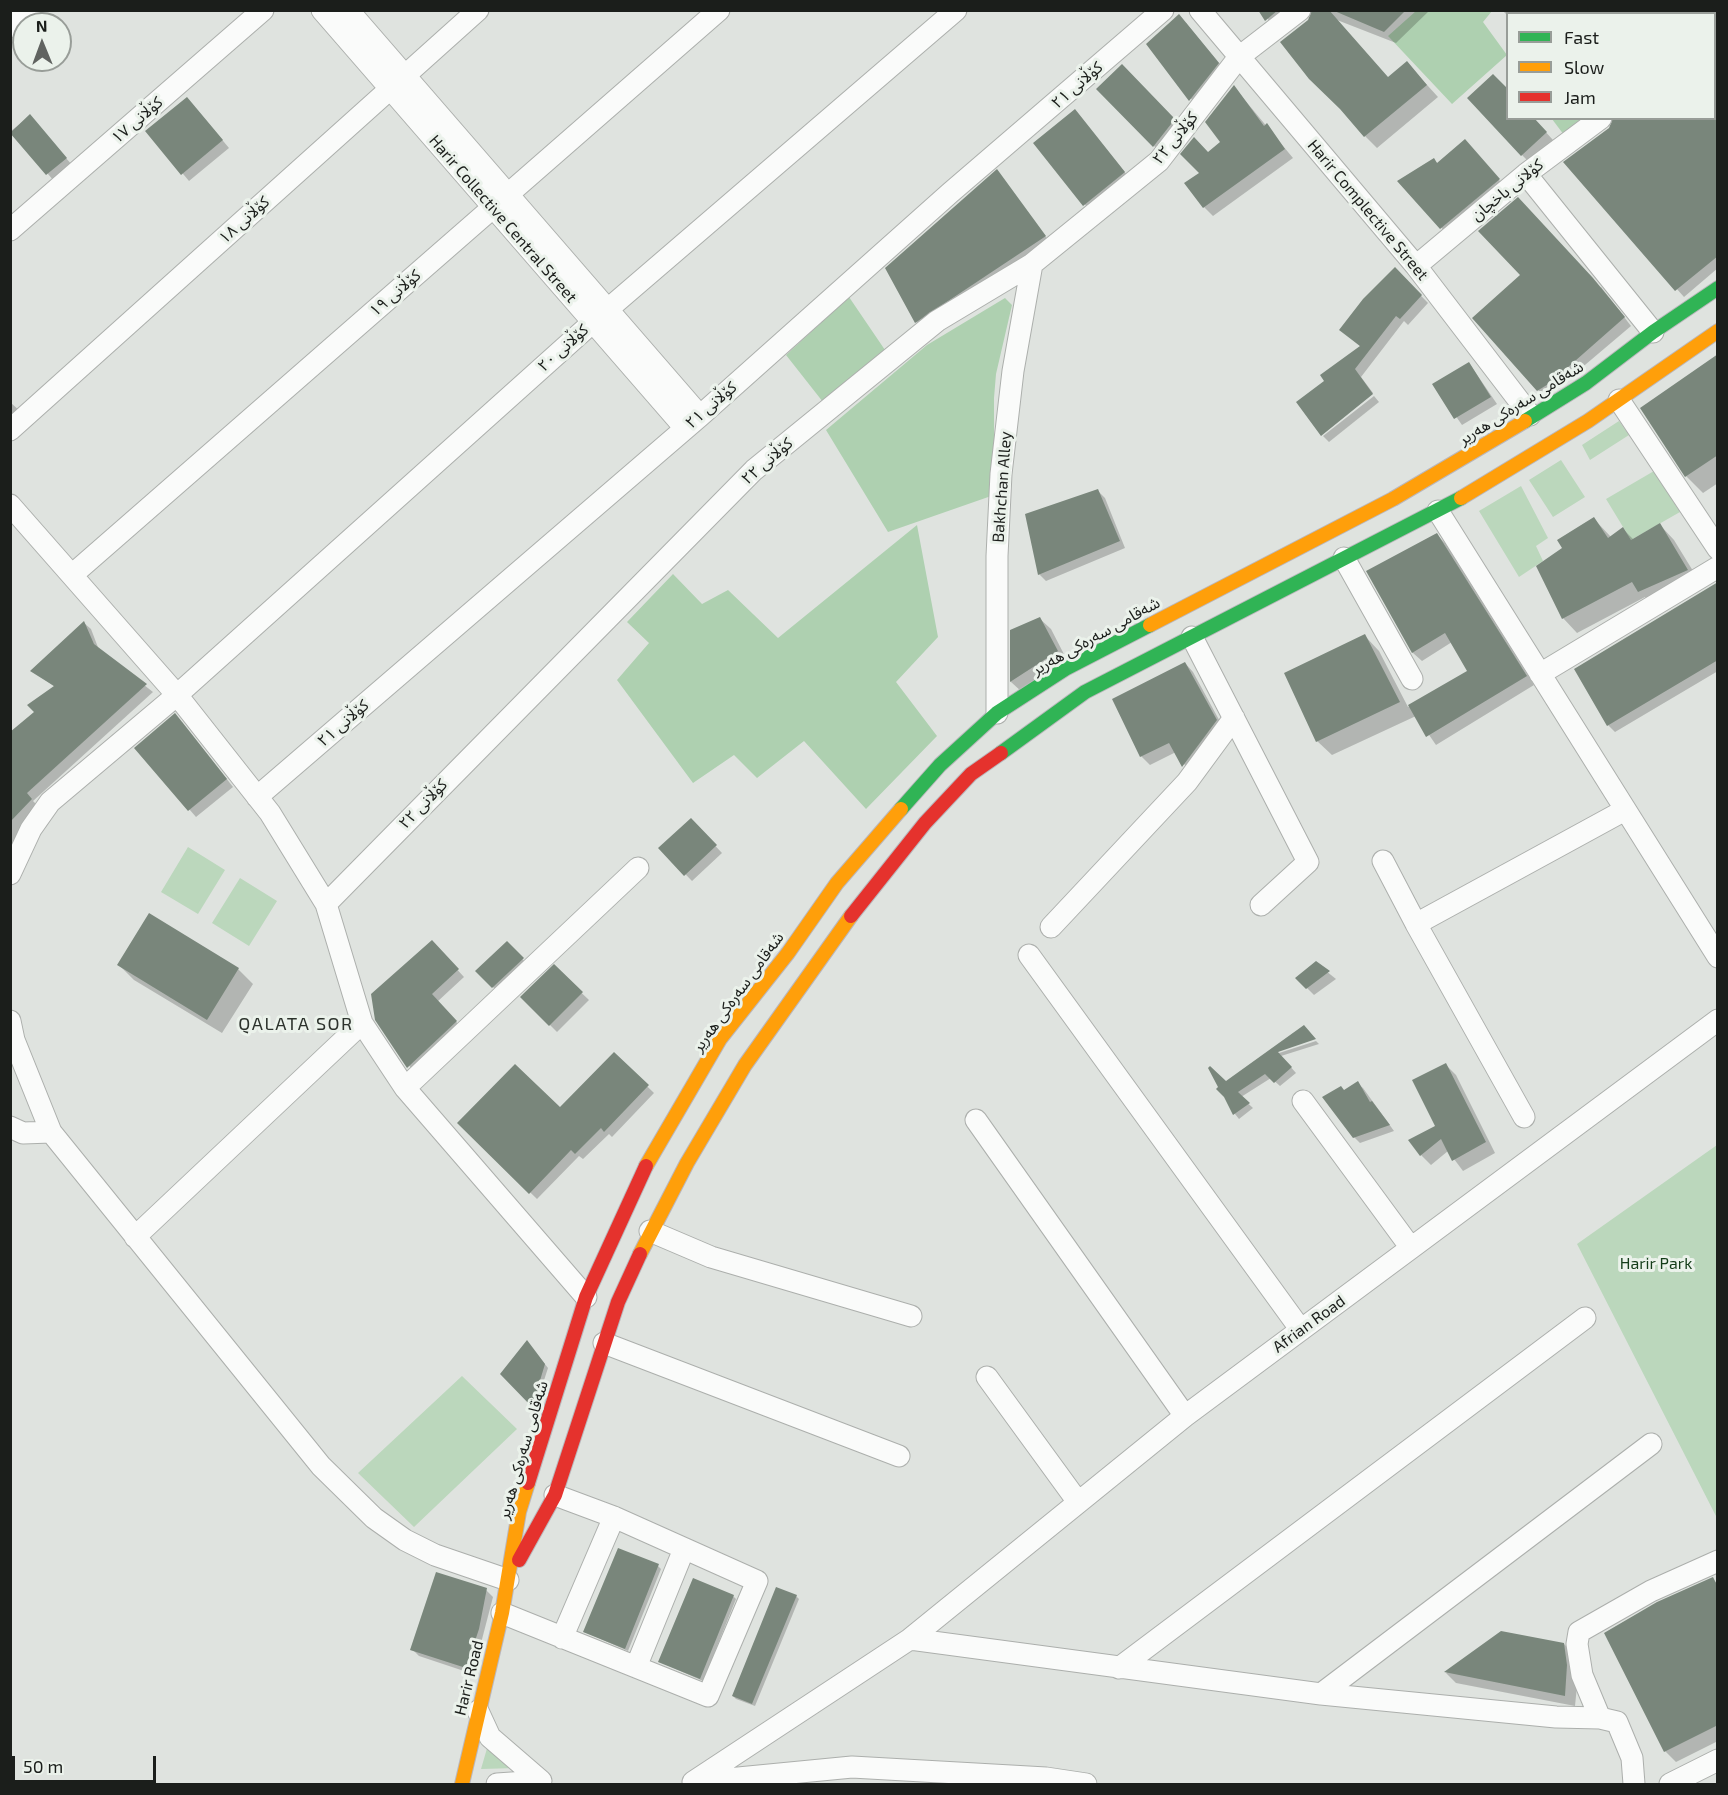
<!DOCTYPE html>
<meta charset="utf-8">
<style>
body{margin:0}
#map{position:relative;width:1728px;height:1795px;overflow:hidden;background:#dfe3df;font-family:"Exo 2",sans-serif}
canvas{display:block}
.frame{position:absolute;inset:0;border:12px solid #1b1e1b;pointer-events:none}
.legend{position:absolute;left:1506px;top:12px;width:210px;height:108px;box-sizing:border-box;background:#ebf2eb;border:2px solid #989d98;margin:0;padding:8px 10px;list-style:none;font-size:18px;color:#1b1e1b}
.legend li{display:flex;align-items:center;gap:12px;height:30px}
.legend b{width:30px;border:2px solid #989d98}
.north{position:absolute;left:12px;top:12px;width:60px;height:60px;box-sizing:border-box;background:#ebf2eb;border:2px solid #989d98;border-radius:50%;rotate:359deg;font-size:16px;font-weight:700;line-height:24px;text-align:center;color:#1b1e1b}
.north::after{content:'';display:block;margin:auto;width:21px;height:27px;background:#606360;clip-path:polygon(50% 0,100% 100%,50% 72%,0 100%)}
.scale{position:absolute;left:12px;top:1756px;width:144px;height:27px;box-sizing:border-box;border:3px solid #1b1e1b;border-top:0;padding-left:8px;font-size:18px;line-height:21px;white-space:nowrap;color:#1b1e1b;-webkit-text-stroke:4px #ebf2eb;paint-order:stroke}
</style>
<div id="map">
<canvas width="1728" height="1795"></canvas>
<div class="frame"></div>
<ul class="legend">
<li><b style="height:8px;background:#30b455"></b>Fast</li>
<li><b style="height:8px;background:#ff9f0a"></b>Slow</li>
<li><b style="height:8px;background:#e5322d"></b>Jam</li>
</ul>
<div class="north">N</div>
<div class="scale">50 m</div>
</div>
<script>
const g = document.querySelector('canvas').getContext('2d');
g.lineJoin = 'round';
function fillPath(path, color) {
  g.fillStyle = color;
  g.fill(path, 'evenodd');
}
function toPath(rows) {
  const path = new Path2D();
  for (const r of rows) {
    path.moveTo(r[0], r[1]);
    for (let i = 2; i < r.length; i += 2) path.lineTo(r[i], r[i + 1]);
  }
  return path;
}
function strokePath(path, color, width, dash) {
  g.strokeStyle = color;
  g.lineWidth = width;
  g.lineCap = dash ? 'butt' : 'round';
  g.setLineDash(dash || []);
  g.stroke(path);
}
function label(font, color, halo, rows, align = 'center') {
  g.font = font + ' "Exo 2","Noto Sans Arabic",sans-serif';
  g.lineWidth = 6;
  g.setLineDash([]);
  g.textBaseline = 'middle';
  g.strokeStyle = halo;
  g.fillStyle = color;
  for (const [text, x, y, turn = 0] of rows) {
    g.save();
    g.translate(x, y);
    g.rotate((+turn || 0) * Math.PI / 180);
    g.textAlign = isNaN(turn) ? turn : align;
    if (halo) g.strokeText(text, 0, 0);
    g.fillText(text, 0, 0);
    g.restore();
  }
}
const green = toPath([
 [1619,421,1629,435,1590,460,1582,445],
 [1561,460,1585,497,1553,517,1529,480],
 [1654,471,1680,512,1631,540,1606,499],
 [1521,486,1548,538,1536,546,1543,561,1519,577,1479,511],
 [188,847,225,870,198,914,161,892],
 [240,878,277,901,249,946,212,923],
 [1717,1145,1717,1518,1577,1244],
 [462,1376,517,1429,414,1527,358,1473],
 [488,1745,517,1768,481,1769]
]);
const forest = toPath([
 [1416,11,1492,11,1483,22,1507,55,1452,104,1388,36],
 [1552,119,1585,119,1564,135],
 [849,297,885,350,823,402,786,355],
 [1005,298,1012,305,996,374,994,398,994,495,888,532,826,430,927,345],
 [917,525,938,637,896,682,937,736,866,809,804,741,757,778,734,755,693,783,617,680,649,643,627,622,673,574,702,604,728,590,778,638]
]);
const shadow = toPath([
 [1260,10,1308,10,1279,32],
 [1313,10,1430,10,1396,43,1337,20,1388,78,1407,63,1438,97,1377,148,1365,136],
 [1502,10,1556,10,1554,14,1508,14,1508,16],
 [1631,10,1649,10,1645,14,1633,14],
 [1673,10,1718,10,1718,45,1714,47,1714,14,1675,14],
 [1186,23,1225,70,1197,106,1148,44],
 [1122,66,1181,127,1160,152,1098,89],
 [1718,79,1718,268,1684,297,1565,163,1714,118,1714,81],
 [1234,87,1293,158,1213,216,1204,207,1201,173,1208,154,1222,142],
 [193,105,229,148,189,181,147,131],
 [30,116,72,165,54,181,11,131],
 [1081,118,1131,180,1091,212,1035,143],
 [1508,118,1533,118,1553,140,1529,162,1522,155],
 [1472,148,1505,187,1448,235,1399,181,1434,160,1438,164],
 [997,171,1051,244,923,328,916,322],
 [1395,269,1428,303,1408,325,1404,321,1361,377,1373,393,1321,434,1361,347,1341,330],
 [1601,287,1631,326,1546,398,1538,390],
 [1718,357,1718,483,1703,493,1686,476],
 [1469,363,1497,404,1462,425,1434,385],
 [1374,396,1379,402,1329,442,1323,436],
 [10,402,22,413,10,424],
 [1098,491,1105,498,1125,548,1046,581,1039,574],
 [1594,519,1611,537,1623,529,1634,540,1660,525,1674,540,1701,584,1654,606,1645,597,1577,633,1563,618,1564,549],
 [1436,534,1445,543,1534,685,1436,745,1416,716,1332,755,1317,741,1365,636,1379,651,1408,707,1469,671,1452,642,1422,661,1413,653,1368,571],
 [1718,590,1718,671,1615,732,1608,725],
 [1040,619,1051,629,1068,662,1022,692,1011,682,1011,631],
 [84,623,91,629,99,650,153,692,33,801,38,806,10,851,10,744,55,687,33,671],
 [1185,663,1193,672,1224,729,1191,774,1176,752,1150,765,1141,756],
 [182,722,233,787,196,817,136,748],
 [691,820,722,853,692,881,660,848],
 [150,915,238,969,253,984,222,1033,134,980,119,965],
 [432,942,464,977,437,1002,463,1029,415,1074,377,1019],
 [507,943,529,966,500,994,477,971],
 [1316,963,1336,979,1314,995,1297,978],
 [554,967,589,1000,557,1032,522,997],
 [1316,1041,1319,1044,1281,1056,1296,1073,1280,1086,1271,1078,1241,1097,1253,1108,1239,1119,1235,1114,1225,1096,1226,1083,1281,1049,1276,1054],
 [614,1054,654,1093,612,1137,609,1134,583,1159,579,1156,537,1199,459,1123,560,1109],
 [1446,1065,1456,1075,1495,1153,1463,1171,1448,1151,1431,1165,1421,1155,1437,1127],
 [1357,1083,1363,1088,1394,1131,1360,1143,1354,1137,1345,1091],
 [530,1345,548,1368,535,1408,502,1374],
 [658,1566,661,1569,628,1651,585,1632],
 [1712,1579,1718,1584,1718,1741,1676,1762,1665,1751],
 [486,1590,493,1597,473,1674,419,1656,412,1649],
 [733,1596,736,1599,703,1681,660,1662],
 [796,1596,799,1599,755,1706,736,1699,733,1696],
 [1501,1633,1564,1644,1575,1655,1578,1676,1575,1706,1456,1683,1446,1673]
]);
const building = toPath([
 [1258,10,1278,10,1265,21],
 [1312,10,1329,10,1388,77,1407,61,1427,85,1364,137,1340,109,1309,79,1280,42,1308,20],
 [1332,10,1406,10,1384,32],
 [1179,14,1219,63,1189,101,1146,44],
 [1122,64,1175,119,1153,147,1096,89],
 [1493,74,1508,89,1508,118,1534,118,1547,132,1521,156,1467,98],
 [1234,85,1264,126,1267,123,1285,149,1203,208,1184,183,1199,173,1180,154,1194,137,1208,152,1220,142,1205,122],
 [187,97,223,140,181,175,145,131],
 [1075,109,1125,172,1083,206,1033,143],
 [30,114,67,158,46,175,10,133],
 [1613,118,1718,118,1718,256,1675,291,1563,162,1609,128],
 [1465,139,1500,179,1440,229,1397,181,1434,158,1437,163],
 [997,169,1046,236,915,323,885,268],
 [1518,197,1593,278,1625,317,1550,383,1537,391,1472,318,1520,275,1478,231],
 [1395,267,1422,295,1400,319,1396,316,1355,369,1373,394,1321,436,1296,402,1324,381,1320,375,1360,346,1339,330,1363,299],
 [1718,354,1718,455,1685,477,1640,408],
 [1469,362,1491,397,1454,419,1432,384],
 [1098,489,1120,541,1038,575,1025,514],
 [1594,517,1608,538,1623,527,1631,540,1660,523,1688,570,1638,592,1632,582,1562,619,1536,566,1562,548,1557,540],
 [1437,533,1527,676,1426,737,1408,705,1467,671,1445,633,1412,653,1366,571],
 [1718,582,1718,660,1607,726,1574,669],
 [1040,617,1058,651,1010,682,1010,630],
 [84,621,94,644,147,684,27,793,32,799,10,822,10,732,34,712,27,705,54,686,30,671],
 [1365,634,1400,702,1316,742,1284,673],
 [1185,662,1217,720,1182,767,1169,743,1140,757,1112,699],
 [175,713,227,779,188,811,134,748],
 [691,818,717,845,684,876,658,848],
 [149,913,239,968,207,1020,117,965],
 [432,940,459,969,432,994,457,1021,407,1068,375,1020,371,994],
 [507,941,524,958,492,988,475,971],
 [1316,961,1330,971,1306,989,1295,978],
 [554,964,583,992,549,1026,520,997],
 [1304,1025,1316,1039,1278,1052,1292,1067,1274,1083,1265,1074,1238,1092,1250,1103,1233,1115,1224,1097,1216,1089,1218,1087,1208,1068,1210,1066,1226,1081],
 [614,1052,649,1085,604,1132,601,1128,575,1154,571,1150,529,1194,457,1123,515,1064,560,1107],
 [1446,1063,1486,1142,1452,1161,1441,1139,1420,1156,1408,1140,1435,1126,1412,1080],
 [1358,1081,1370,1102,1372,1101,1390,1125,1353,1138,1322,1097,1341,1086,1344,1090],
 [527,1340,545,1364,532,1407,500,1374],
 [618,1548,659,1564,625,1649,583,1632],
 [436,1572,487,1588,479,1629,466,1668,410,1650],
 [1713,1577,1718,1587,1718,1725,1664,1752,1604,1633,1657,1602],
 [693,1578,734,1595,700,1679,658,1662],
 [776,1587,797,1595,752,1704,732,1696],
 [1501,1631,1564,1643,1567,1665,1565,1696,1444,1672]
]);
const street = toPath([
 [322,10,685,428],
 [348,10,700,416],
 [1200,10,1416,266,1530,415],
 [1606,10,1608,14],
 [10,27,30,10],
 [1714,65,1718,64],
 [1526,174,1653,332],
 [10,230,263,10],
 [1416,266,1526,174,1601,118],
 [1619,400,1718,549],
 [10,430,478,10],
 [10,505,177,695,270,813,326,904,362,1023,405,1088,586,1297],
 [1438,511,1718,957],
 [1344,558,1412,679],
 [72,575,719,10],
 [1192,637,1308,862,1261,905],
 [1540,674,1718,567],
 [997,713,997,556,1001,474,1013,371,1032,264],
 [257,797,700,416,950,193,1163,10],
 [1383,861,1416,924],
 [10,874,31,829,50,802,177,695,593,322,956,10],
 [326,904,754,470,937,321,1032,264,1159,161,1239,57,1300,10],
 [1051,927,1187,782,1234,718],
 [1029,955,1301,1330],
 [10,1021,14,1040,51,1132,321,1466,374,1518,405,1540,435,1555,508,1580],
 [405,1088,638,868],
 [1303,1101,1411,1248],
 [1524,1117,1416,924,1625,810],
 [976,1120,1185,1416],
 [10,1127,23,1133,51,1132],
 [650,1231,711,1257,911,1316],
 [135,1237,362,1023],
 [604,1343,899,1456],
 [987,1377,1078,1502],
 [502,1613,708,1696,757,1581,614,1517,555,1495],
 [562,1638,614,1517],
 [910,1639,1185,1416,1718,1020],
 [636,1667,684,1549],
 [1119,1668,1585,1318],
 [1321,1694,1556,1717,1600,1718,1617,1722,1632,1758,1634,1784],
 [478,1711,490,1737,541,1781,497,1784],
 [1600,1718,1582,1675,1577,1644,1579,1632,1651,1591,1718,1561],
 [693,1782,910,1639,1321,1694,1651,1444],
 [697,1782,852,1767,1046,1778,1086,1784],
 [1670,1784,1718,1760]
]);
const fast = toPath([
 [1525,421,1586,383,1653,332,1718,288],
 [1001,753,1085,692,1461,498],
 [901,809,940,765,997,713,1065,669,1150,625]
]);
const slow = toPath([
 [1461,498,1588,421,1718,331],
 [1150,625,1393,499,1525,421],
 [646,1166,720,1039,788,953,837,883,901,809],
 [640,1254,687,1163,745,1065,851,916],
 [462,1784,502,1613,519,1512,528,1483]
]);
const jam = toPath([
 [851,916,925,823,971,774,1001,753],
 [528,1483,586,1297,646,1166],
 [519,1560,555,1495,618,1302,640,1254]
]);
const streetNames = [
 ["کۆڵانی ٢١",1077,85,-41],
 ["کۆڵانی ١٧",137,120,-41],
 ["کۆڵانی ٢٢",1175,138,-51],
 ["کۆلانی باخچان",1507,190,-39],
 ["Harir Complective Street",1368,210,50],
 ["Harir Collective Central Street",503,219,49],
 ["کۆڵانی ١٨",244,220,-42],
 ["کۆڵانی ١٩",395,293,-41],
 ["کۆڵانی ٢٠",563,348,-42],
 ["شەقامی سەرەکی هەریر",1521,403,-32],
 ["کۆڵانی ٢١",711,405,-41],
 ["کۆڵانی ٢٢",767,461,-41],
 ["Bakhchan Alley",1002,487,-86],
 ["شەقامی سەرەکی هەریر",1096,636,-29],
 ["کۆڵانی ٢١",343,723,-41],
 ["کۆڵانی ٢٢",423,804,-46],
 ["شەقامی سەرەکی هەریر",738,992,-54],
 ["Afrian Road",1309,1324,-36],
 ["شەقامی سەرەکی هەریر",523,1450,-74],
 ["Harir Road",469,1678,-76]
];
const parkNames = [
 ["Harir Park",1656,1264]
];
const neighbourhoodNames = [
 ["QALATA SOR",296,1024]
];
fillPath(green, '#bbd7bc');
fillPath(forest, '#aed0b0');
fillPath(shadow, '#0003');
fillPath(building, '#79867b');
strokePath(street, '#acafac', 23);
strokePath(fast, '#bab7bc', 16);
strokePath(slow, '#bab7bc', 16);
strokePath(jam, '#bab7bc', 16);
strokePath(street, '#fafbfa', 21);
strokePath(fast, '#30b455', 14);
strokePath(slow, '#ff9f0a', 14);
strokePath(jam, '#e5322d', 14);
label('16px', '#1b1e1b', '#ebf2eb', streetNames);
label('16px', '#143d19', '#ebf2eb', parkNames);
g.letterSpacing = '1.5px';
label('18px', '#2c322c', '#ebf2eb', neighbourhoodNames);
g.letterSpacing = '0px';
</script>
